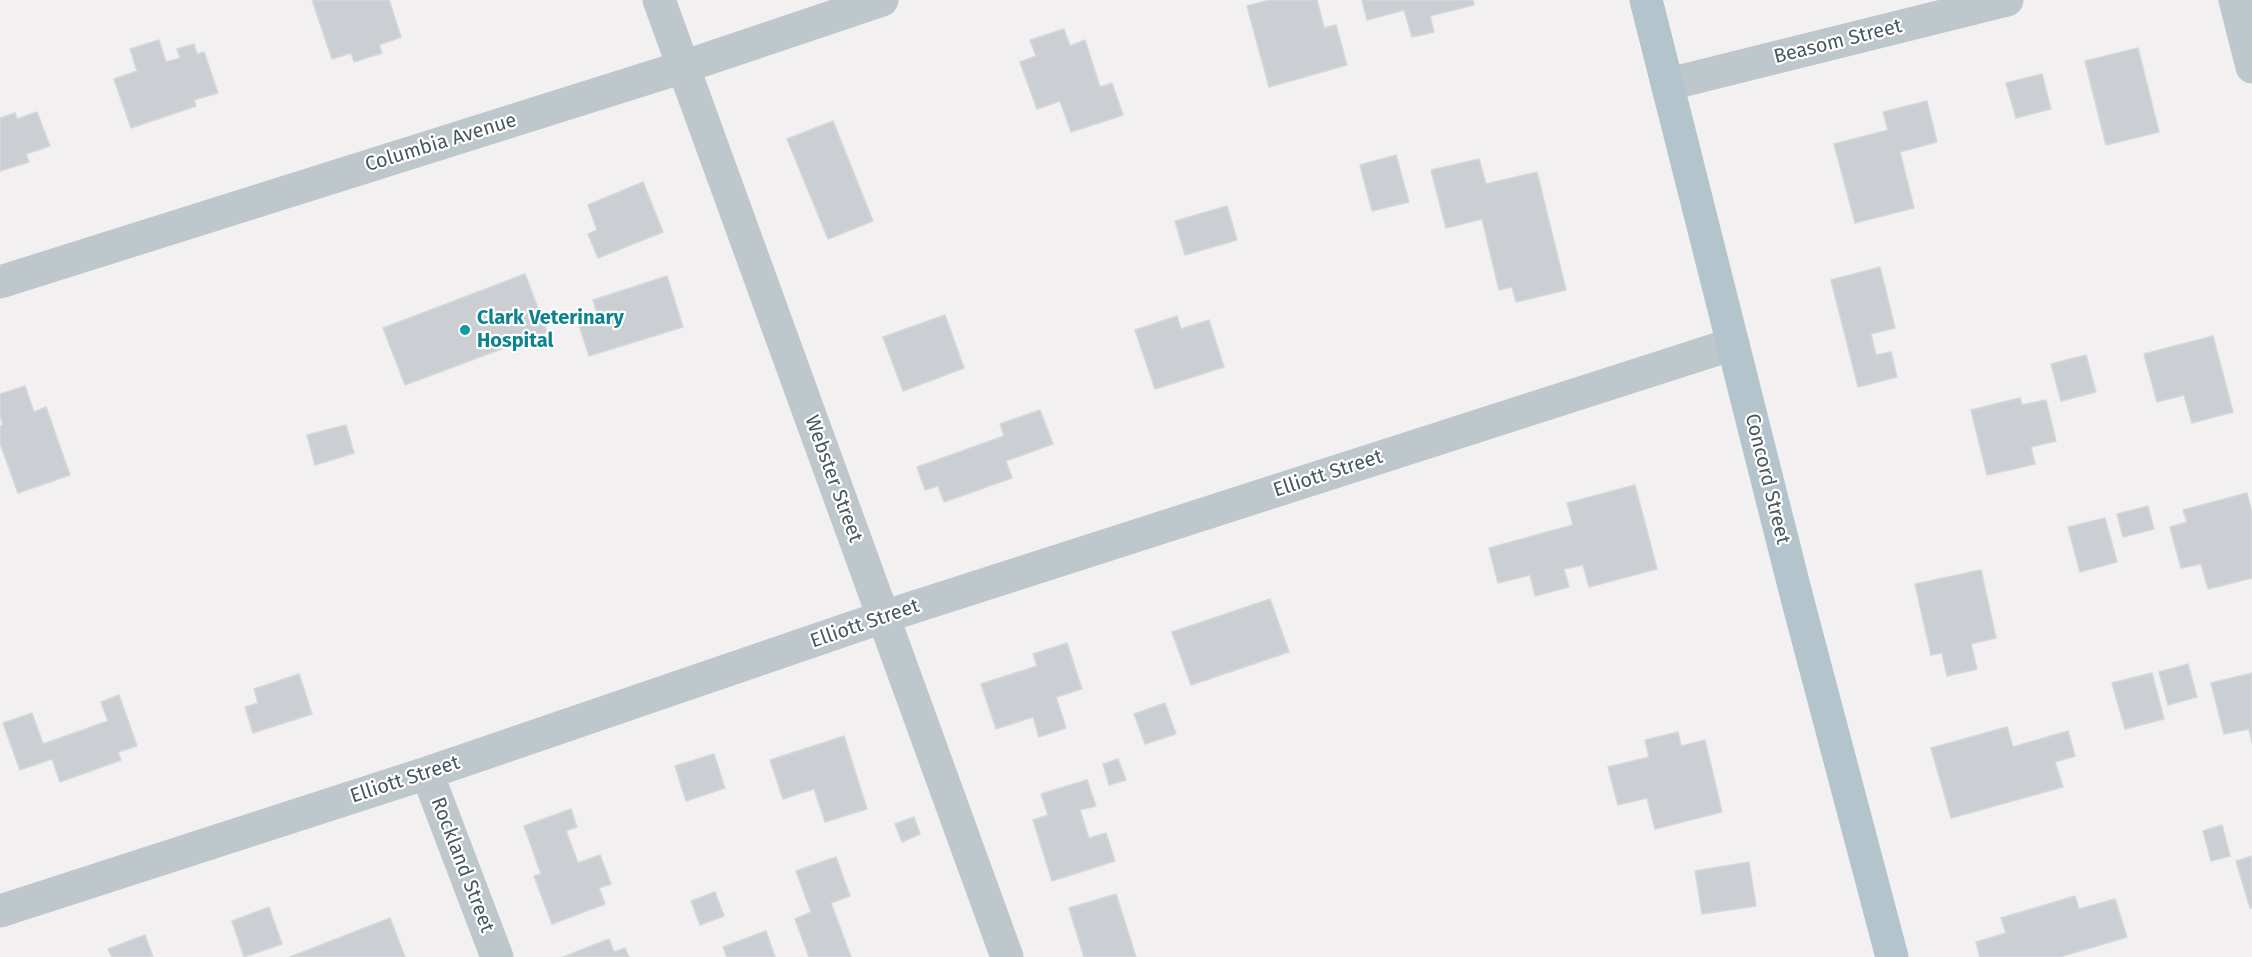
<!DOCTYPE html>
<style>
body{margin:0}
canvas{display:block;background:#f2f0f1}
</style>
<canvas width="2252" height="957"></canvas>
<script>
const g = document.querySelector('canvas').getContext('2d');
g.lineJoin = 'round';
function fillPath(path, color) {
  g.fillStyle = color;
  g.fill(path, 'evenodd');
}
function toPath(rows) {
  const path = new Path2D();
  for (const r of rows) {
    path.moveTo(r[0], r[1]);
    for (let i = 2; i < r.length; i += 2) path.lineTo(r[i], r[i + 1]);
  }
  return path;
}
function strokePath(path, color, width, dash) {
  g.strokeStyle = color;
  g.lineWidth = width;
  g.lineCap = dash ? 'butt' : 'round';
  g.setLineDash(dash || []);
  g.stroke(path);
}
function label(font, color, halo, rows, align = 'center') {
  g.font = font + ' "Fira Sans",sans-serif';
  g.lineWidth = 4.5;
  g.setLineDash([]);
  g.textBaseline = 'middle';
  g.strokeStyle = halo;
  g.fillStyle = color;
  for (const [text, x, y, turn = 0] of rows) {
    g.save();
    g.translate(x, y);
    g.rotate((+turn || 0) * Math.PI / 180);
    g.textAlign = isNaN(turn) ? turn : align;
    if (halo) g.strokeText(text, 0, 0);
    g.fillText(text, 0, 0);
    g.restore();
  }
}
const building = toPath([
 [312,0,389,0,401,37,379,45,382,53,354,62,351,53,332,59,312,0],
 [1270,0,1317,0,1324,28,1336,25,1347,65,1269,87,1247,6,1270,0],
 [1362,0,1473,0,1474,5,1430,16,1434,32,1412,37,1404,10,1367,20,1362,0],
 [1064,29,1070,46,1085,40,1100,87,1112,83,1123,115,1071,132,1060,101,1037,109,1020,62,1036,56,1030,40,1064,29],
 [159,40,166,62,180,58,177,49,194,44,197,54,204,52,218,93,194,100,196,106,131,128,114,79,137,71,130,49,159,40],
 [2138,48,2159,132,2106,145,2085,61,2138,48],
 [2042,74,2051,109,2016,118,2006,83,2042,74],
 [1927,101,1937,142,1900,152,1914,208,1855,223,1834,144,1888,130,1883,112,1927,101],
 [37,112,50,146,26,154,29,162,0,171,0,118,15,113,17,119,37,112],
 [833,121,873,221,828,239,787,139,833,121],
 [1396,155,1409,202,1372,211,1360,165,1396,155],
 [1479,159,1486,184,1537,172,1566,290,1516,302,1512,287,1499,290,1482,219,1446,228,1431,170,1479,159],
 [643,182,663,232,598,258,588,234,597,230,588,205,643,182],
 [1227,206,1237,240,1185,255,1175,221,1227,206],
 [1880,267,1895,328,1871,334,1876,355,1891,352,1897,377,1858,387,1831,280,1880,267],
 [525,274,547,332,405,385,383,328,525,274],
 [667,276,683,327,589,356,578,322,598,316,593,300,667,276],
 [945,315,964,368,903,391,883,337,945,315],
 [1177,316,1181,329,1209,320,1224,367,1155,389,1135,330,1177,316],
 [2213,336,2233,412,2192,423,2184,395,2157,402,2144,354,2213,336],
 [2086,355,2096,392,2061,401,2051,364,2086,355],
 [25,386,34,412,46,407,70,475,18,493,0,443,0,426,3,425,0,416,0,394,25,386],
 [2020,398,2022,405,2046,400,2056,441,2031,447,2035,464,1987,475,1971,410,2020,398],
 [1040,410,1053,444,1006,461,1012,478,944,502,938,486,925,490,917,467,1004,436,1000,424,1040,410],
 [346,425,354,453,315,465,307,435,346,425],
 [1635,485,1657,569,1589,587,1583,565,1564,569,1569,587,1535,596,1530,575,1498,583,1489,548,1573,525,1567,503,1635,485],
 [2247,493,2252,513,2252,578,2208,589,2201,564,2181,568,2170,527,2187,522,2183,510,2247,493],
 [2148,506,2154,529,2123,537,2117,514,2148,506],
 [2105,518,2117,562,2080,572,2068,527,2105,518],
 [1981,570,1996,638,1971,644,1977,669,1947,676,1942,653,1931,655,1915,584,1981,570],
 [1270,599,1289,652,1191,685,1172,632,1270,599],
 [1067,643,1082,689,1056,697,1066,728,1039,737,1033,717,996,729,981,684,1037,666,1033,654,1067,643],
 [2188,664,2197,697,2168,705,2159,672,2188,664],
 [2152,673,2164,719,2125,729,2112,683,2152,673],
 [2252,673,2252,743,2249,729,2224,734,2211,683,2252,673],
 [299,674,312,714,253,733,245,707,258,703,254,689,299,674],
 [119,695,137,746,118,752,121,760,60,782,52,759,20,770,3,723,32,713,43,744,108,721,101,702,119,695],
 [1165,703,1176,734,1145,744,1134,714,1165,703],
 [2007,727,2013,747,2068,731,2075,756,2055,762,2063,787,1951,818,1931,748,2007,727],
 [1678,732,1681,746,1705,740,1722,812,1655,829,1647,798,1618,805,1608,767,1649,757,1645,740,1678,732],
 [844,736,867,809,825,822,814,789,783,799,770,760,844,736],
 [714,754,725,788,686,801,675,766,714,754],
 [1118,759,1126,780,1109,785,1103,764,1118,759],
 [1087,780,1096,806,1080,810,1089,838,1106,833,1115,861,1052,881,1033,820,1048,815,1041,794,1087,780],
 [571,809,577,827,566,831,578,863,600,855,611,884,599,888,605,904,552,924,534,876,541,874,524,826,571,809],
 [914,817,920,834,902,842,895,824,914,817],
 [2222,825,2230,856,2211,861,2203,831,2222,825],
 [2252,856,2252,908,2250,908,2236,861,2252,856],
 [836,857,850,896,831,903,851,957,809,957,795,919,811,912,796,871,836,857],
 [1749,862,1756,906,1702,914,1695,871,1749,862],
 [715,892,724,916,700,925,691,901,715,892],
 [1116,894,1136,957,1084,957,1069,908,1116,894],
 [2075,896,2079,909,2115,899,2127,937,2060,957,1980,957,1976,942,2006,933,2001,918,2075,896],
 [269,907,282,944,244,957,232,921,269,907],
 [390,918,405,957,290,957,390,918],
 [766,931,775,957,727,957,723,947,766,931],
 [145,935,153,957,112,957,108,949,145,935],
 [609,939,614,952,625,948,629,957,563,957,609,939]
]);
const minor = toPath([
 [659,0,1007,957],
 [2235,0,2252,67],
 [1669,84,2007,0],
 [0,282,683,67,882,0],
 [427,773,497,957],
 [0,911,427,773,883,617,1733,344]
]);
const major = toPath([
 [1646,0,1797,598,1892,957]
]);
const markers = [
 [465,330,6,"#0f9aa8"]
];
const streetNames = [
 ["Beasom Street",1838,42,-14],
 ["Columbia Avenue",441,143,-17],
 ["Elliott Street",1328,474,-18],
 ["Webster Street",833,479,70],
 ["Concord Street",1767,479,76],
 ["Elliott Street",865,624,-19],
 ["Elliott Street",405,780,-18],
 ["Rockland Street",462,865,69]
];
const cultureNames = [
 ["Clark Veterinary",477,318],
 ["Hospital",477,341]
];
fillPath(building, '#cbced2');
strokePath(building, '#d5d8db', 1.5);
strokePath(minor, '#bdc7cc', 33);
strokePath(major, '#b3c4cc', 33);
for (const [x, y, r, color] of markers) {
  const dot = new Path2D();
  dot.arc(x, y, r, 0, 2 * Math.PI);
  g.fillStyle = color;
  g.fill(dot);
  strokePath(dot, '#fff', 2);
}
label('20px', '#4a575c', '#fff', streetNames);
label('bold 20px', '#0d838f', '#fff', cultureNames, 'left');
</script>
